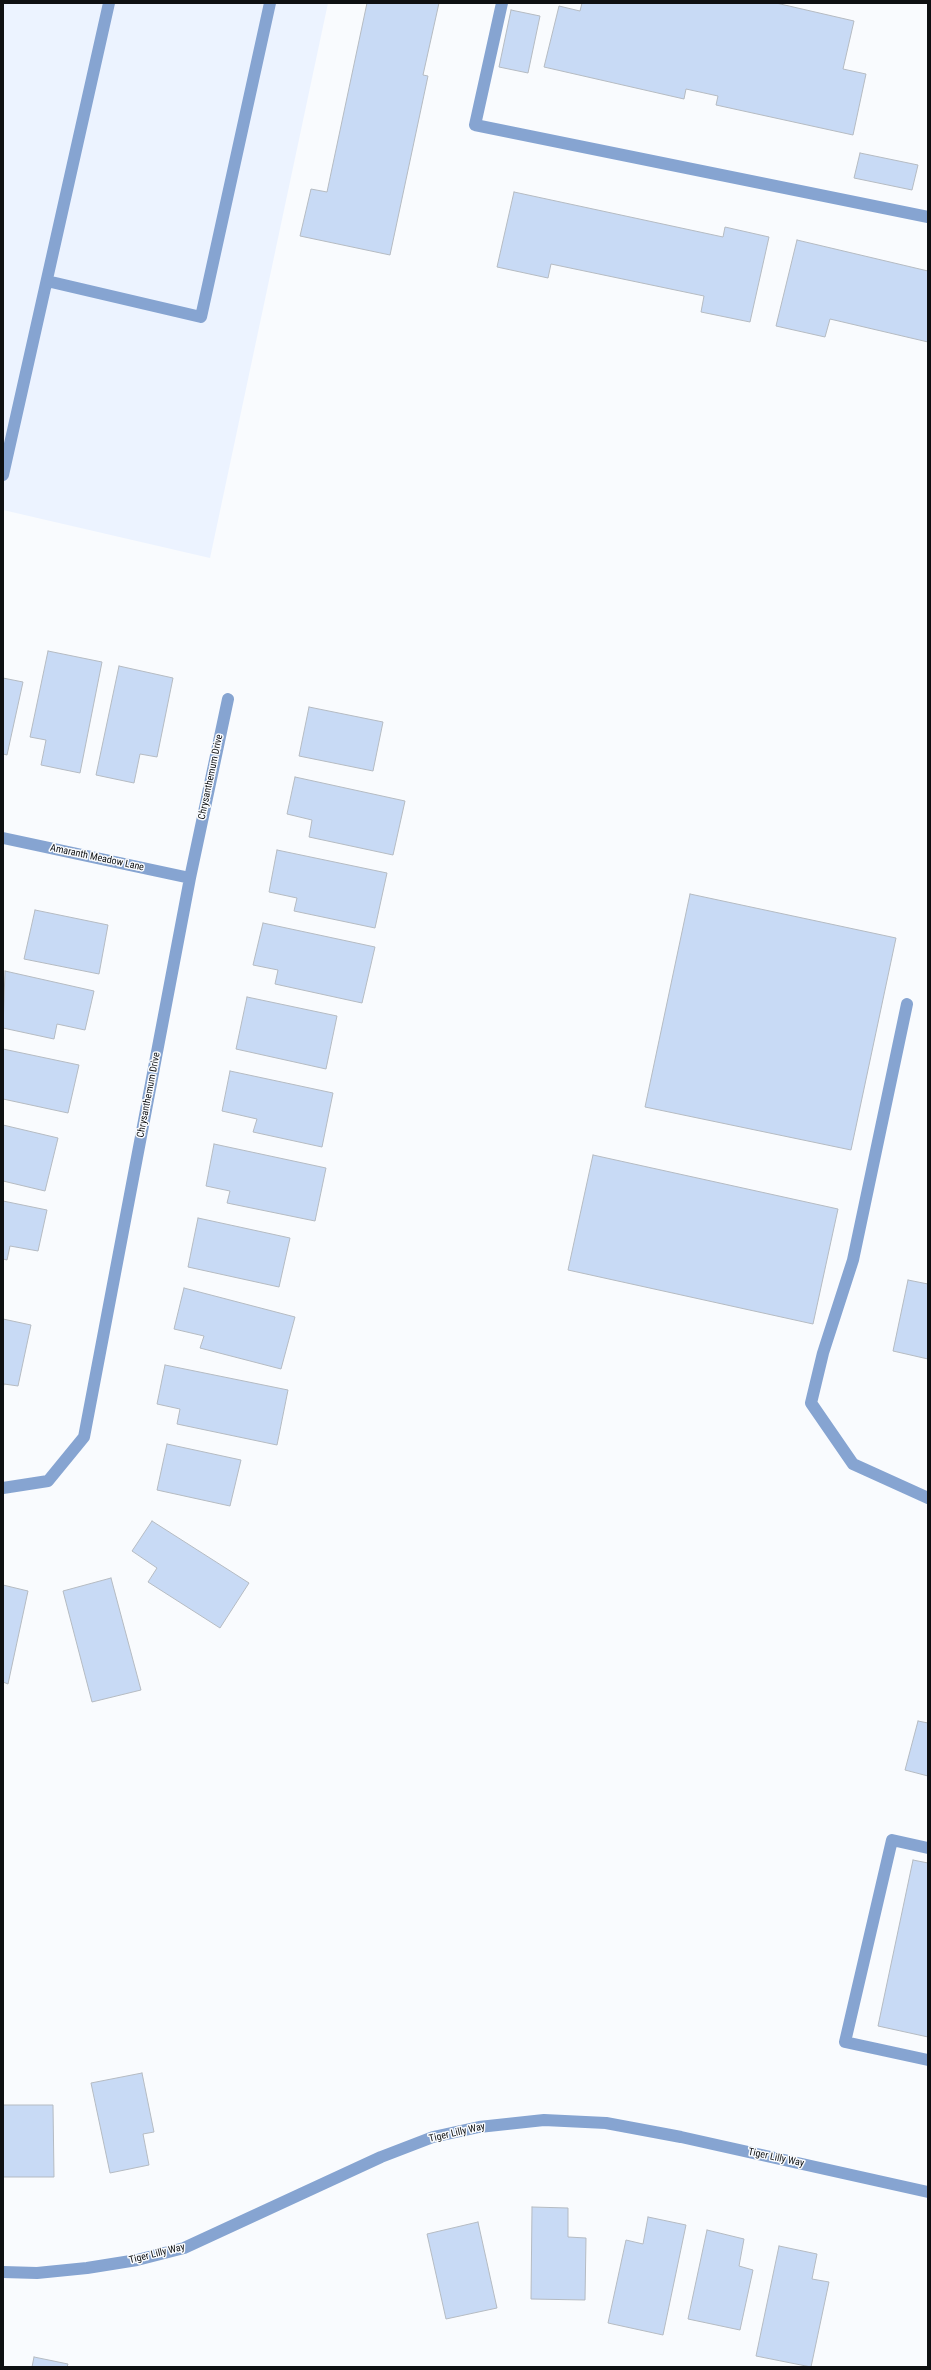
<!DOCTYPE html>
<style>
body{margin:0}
#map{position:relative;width:931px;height:2370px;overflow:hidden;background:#f9fbfe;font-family:"Roboto Condensed",sans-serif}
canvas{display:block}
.frame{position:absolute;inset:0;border:4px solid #0e1012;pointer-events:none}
</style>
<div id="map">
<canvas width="931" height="2370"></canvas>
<div class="frame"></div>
</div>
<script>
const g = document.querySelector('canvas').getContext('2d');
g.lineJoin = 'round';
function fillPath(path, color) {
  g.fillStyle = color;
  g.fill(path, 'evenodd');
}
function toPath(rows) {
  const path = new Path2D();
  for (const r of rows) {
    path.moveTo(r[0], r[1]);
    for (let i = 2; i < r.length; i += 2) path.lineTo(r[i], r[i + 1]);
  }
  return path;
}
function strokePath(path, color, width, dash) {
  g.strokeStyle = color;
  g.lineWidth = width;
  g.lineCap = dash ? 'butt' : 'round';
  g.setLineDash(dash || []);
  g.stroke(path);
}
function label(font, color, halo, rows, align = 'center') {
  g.font = font + ' "Roboto Condensed",sans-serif';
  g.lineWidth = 3;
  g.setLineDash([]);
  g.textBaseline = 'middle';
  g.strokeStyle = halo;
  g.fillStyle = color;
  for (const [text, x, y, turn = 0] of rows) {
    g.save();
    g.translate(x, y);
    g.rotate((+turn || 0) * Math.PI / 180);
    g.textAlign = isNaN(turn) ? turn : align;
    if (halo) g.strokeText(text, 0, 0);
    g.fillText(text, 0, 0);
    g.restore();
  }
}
const built = toPath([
 [3,3,328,3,210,558,3,510]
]);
const building = toPath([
 [367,3,439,3,423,75,428,76,390,255,300,236,311,189,327,192,367,3],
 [582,3,776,3,854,21,843,69,866,74,853,135,716,105,718,96,686,89,684,99,544,67,559,6,580,11,582,3],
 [511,10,540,16,528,73,499,67,511,10],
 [860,153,918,165,912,190,854,178,860,153],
 [514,192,723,237,725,227,769,237,750,322,701,312,704,296,551,264,548,278,497,267,514,192],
 [797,240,928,271,928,342,830,319,825,337,776,326,797,240],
 [48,651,102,662,80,773,41,765,46,740,30,737,48,651],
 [119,666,173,678,157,757,140,754,134,783,96,775,119,666],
 [3,678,23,682,7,755,3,754,3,678],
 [309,707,383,722,373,771,299,756,309,707],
 [295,777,405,801,393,855,309,837,312,820,287,814,295,777],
 [277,850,387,873,375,928,294,911,297,898,269,892,277,850],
 [690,894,896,938,851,1150,645,1107,690,894],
 [35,910,108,925,99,974,24,959,35,910],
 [263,923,375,947,362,1003,275,984,278,970,253,965,263,923],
 [5,971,94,991,85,1030,57,1024,54,1039,3,1028,5,971],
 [247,997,337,1016,326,1069,236,1049,247,997],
 [3,1049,79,1065,68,1113,3,1099,3,1049],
 [230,1071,333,1093,322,1147,253,1132,257,1119,222,1111,230,1071],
 [3,1125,58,1138,45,1191,3,1181,3,1125],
 [214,1144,326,1168,315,1221,227,1203,230,1191,206,1186,214,1144],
 [593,1155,838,1209,813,1324,568,1270,593,1155],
 [3,1201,47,1210,38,1251,10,1246,7,1260,3,1259,3,1201],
 [198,1218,290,1238,279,1287,188,1267,198,1218],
 [908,1280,928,1284,928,1359,893,1351,908,1280],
 [184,1288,295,1317,281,1369,200,1348,204,1336,174,1329,184,1288],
 [3,1319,31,1325,18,1386,4,1384,3,1389,3,1319],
 [165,1365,288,1390,277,1445,177,1424,180,1409,157,1404,165,1365],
 [167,1444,241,1460,230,1506,157,1490,167,1444],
 [152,1521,249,1583,220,1628,148,1582,157,1568,132,1551,152,1521],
 [111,1578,141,1690,92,1702,63,1591,111,1578],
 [3,1585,28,1591,8,1684,3,1682,3,1585],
 [918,1721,928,1723,928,1776,905,1770,918,1721],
 [913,1860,928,1863,928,2037,878,2026,913,1860],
 [142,2073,154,2132,143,2134,149,2165,110,2173,91,2083,142,2073],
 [3,2105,53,2105,54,2177,3,2177,3,2105],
 [532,2207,568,2208,568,2237,586,2238,585,2300,531,2299,532,2207],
 [648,2217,686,2225,663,2335,608,2323,626,2240,643,2244,648,2217],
 [478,2222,497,2308,446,2319,427,2234,478,2222],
 [707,2230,744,2239,739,2266,753,2270,740,2330,688,2319,707,2230],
 [779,2246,817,2254,812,2279,829,2282,811,2367,756,2356,779,2246],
 [34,2357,68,2364,67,2367,32,2367,34,2357]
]);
const minor = toPath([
 [502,3,475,125,928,217],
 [47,281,201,317,270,3],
 [3,475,109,3],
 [3,838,190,878],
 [907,1004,853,1260,823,1353,811,1403,853,1464,928,1498],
 [3,1488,48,1481,84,1437,190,878,228,699],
 [928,1848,892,1840,845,2042,928,2060],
 [3,2272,37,2273,87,2268,137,2260,184,2248,381,2157,433,2137,479,2127,544,2120,606,2123,681,2137,928,2192]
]);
const streetNames = [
 ["Chrysanthemum Drive",211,777,-78],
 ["Amaranth Meadow Lane",97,858,12],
 ["Chrysanthemum Drive",149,1095,-79],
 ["Tiger Lilly Way",457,2133,-13],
 ["Tiger Lilly Way",776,2158,12],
 ["Tiger Lilly Way",157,2254,-14]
];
fillPath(built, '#ecf3ff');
fillPath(building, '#c8daf5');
strokePath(building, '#b5bbc2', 1);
strokePath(minor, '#86a4d1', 12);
label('10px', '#0e1012', '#f9fbfe', streetNames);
</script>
